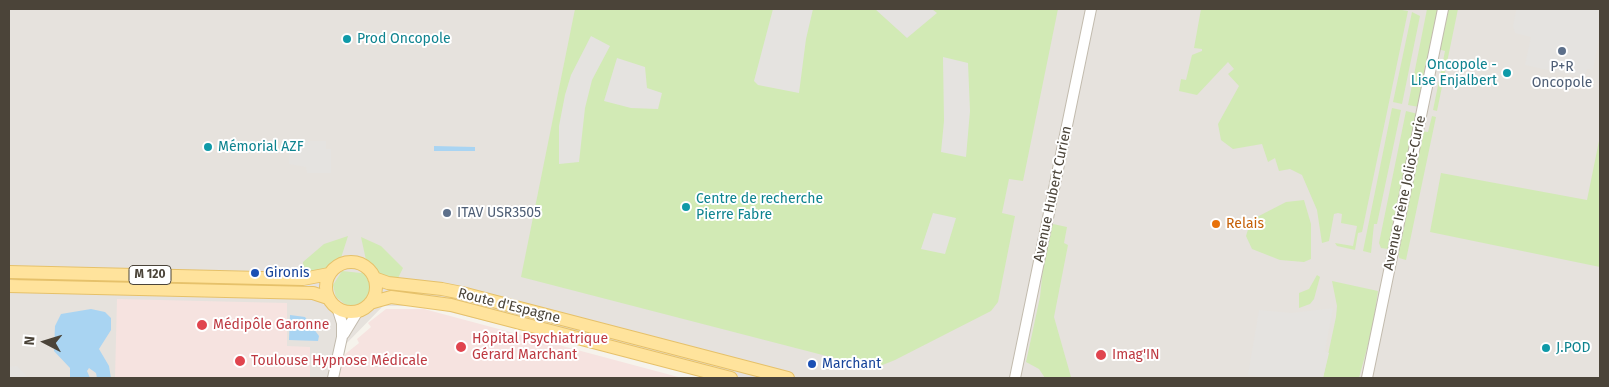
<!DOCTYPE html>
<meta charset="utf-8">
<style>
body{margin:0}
#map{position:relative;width:1609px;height:387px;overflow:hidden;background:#f6f3ec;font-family:"Fira Sans",sans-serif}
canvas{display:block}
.frame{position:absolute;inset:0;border:10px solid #4b4439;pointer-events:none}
.north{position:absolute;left:20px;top:317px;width:50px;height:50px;-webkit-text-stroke:4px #fff;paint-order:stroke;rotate:275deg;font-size:14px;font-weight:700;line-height:20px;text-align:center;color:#4b4439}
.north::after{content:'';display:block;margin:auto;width:18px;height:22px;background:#4b4439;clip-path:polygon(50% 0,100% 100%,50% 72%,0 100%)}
</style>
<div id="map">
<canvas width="1609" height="387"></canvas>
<div class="frame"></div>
<div class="north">N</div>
</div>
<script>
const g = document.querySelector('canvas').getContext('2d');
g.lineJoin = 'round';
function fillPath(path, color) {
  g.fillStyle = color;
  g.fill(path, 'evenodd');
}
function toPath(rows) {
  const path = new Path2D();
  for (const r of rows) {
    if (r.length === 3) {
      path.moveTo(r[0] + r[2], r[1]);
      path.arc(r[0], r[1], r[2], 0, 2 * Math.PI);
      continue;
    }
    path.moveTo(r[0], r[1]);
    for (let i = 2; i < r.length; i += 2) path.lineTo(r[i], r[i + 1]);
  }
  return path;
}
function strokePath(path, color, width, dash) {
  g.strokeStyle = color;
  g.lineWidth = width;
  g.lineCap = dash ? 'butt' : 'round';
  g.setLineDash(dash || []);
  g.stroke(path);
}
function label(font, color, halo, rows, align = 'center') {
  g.font = font + ' "Fira Sans",sans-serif';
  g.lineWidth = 4;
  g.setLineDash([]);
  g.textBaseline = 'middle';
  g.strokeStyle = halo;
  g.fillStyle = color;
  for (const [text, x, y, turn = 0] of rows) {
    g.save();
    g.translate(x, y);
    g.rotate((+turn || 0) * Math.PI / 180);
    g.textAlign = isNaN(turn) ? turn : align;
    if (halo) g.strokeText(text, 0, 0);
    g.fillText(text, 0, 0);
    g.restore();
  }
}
const industrial = toPath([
 [9,9,1600,9,1600,378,716,378,425,306,383,306,344,346,334,378,9,378]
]);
const medical = toPath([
 [117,299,287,303,287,346,310,347,310,378,115,378],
 [386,309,424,309,682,378,339,378,344,355,359,343,357,339,371,327,368,323]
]);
const green = toPath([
 [575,9,1058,9,1023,181,1009,179,1002,213,1015,216,998,302,991,311,895,360,880,366,869,367,521,277],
 [1201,9,1396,9,1408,11,1362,232,1358,233,1355,250,1337,246,1335,243,1353,246,1357,226,1341,223,1342,214,1338,213,1334,214,1329,241,1322,243,1317,210,1302,175,1290,169,1279,171,1275,158,1268,162,1262,144,1233,149,1221,140,1218,124,1239,86,1228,74,1234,69,1228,62,1197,95,1179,91,1181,79,1186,80,1192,55,1202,51,1202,49,1194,48],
 [1427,9,1439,9,1419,107,1408,105],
 [1446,9,1458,9,1437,111,1433,110,1445,51,1438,49],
 [1412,12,1420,16,1402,104,1393,102],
 [1392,108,1401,110,1377,224,1374,224,1371,253,1363,251],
 [1406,111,1418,114,1388,249,1381,248,1379,243],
 [1432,116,1436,117,1406,260,1399,258,1398,249,1421,131,1428,132],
 [1600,136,1600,267,1430,232,1441,173,1587,200],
 [1304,200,1311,224,1311,259,1304,262,1280,260,1252,249,1246,236,1250,223,1255,218,1286,202],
 [1053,224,1067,227,1064,243,1068,245,1054,317,1071,377,1078,378,1045,378,1039,369,1026,362,1040,297,1044,258],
 [348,236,341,258,325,271,304,275,303,262,324,244],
 [361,237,381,246,403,268,397,280,379,274,366,260],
 [342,271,361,273,363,271,366,275,370,280,370,292,363,302,352,306,346,305,336,297,333,285],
 [1317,275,1320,277,1314,299,1310,304,1299,308,1299,293,1309,289],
 [1332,281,1378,291,1373,326,1359,378,1323,378,1336,317,1337,306]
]);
const parking = toPath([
 [773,9,813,9,806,39,799,93,758,85,754,81],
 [875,9,932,9,937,13,907,38],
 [1511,9,1600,9,1600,35,1593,70,1587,69,1585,78,1525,65,1531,37,1515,33,1513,26,1516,10],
 [591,36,610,46,592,80,585,108,579,162,559,164,559,126,565,95,571,75],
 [943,57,968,63,970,111,966,157,941,152,944,121],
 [617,58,645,67,647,88,662,93,658,109,631,108,604,101],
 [295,141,326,141,326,149,331,149,331,173,307,173,306,167,289,164,289,147,295,147],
 [933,213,956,218,945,254,921,249],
 [1333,308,1325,351,1329,353,1323,378,1263,378,1248,375,1259,310,1292,313],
 [17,366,29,378,9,378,9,367]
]);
const water = toPath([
 [434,146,475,147,475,151,434,151],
 [91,309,105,312,111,318,111,330,99,349,109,366,111,378,97,378,96,373,89,368,87,371,90,378,70,378,70,368,54,351,55,326,61,314],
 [290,315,305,317,319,336,318,341,289,340]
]);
const minor = toPath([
 [344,334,358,311],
 [333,378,342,337,342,323,337,307],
 [1015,378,1091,9],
 [1367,378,1443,9]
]);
const major = toPath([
 [351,287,25],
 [9,272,303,279,329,274],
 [374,278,388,283,442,289,462,293,788,378],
 [9,286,313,293,328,298],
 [370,303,391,297,451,305,731,378]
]);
const markers = [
 [347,39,5,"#0f9aa8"],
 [1562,51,5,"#5c6f8a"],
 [1507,73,5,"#0f9aa8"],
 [208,147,5,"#0f9aa8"],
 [686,207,5,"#0f9aa8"],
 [447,213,5,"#5c6f8a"],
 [1216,224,5,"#e8710a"],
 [255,273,5,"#1a4fb4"],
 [202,325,6,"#e0444e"],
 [461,347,6,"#e0444e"],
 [1546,348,5,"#0f9aa8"],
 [1101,355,6,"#e0444e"],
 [240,361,6,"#e0444e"],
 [812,364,5,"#1a4fb4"]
];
const shields = [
 [150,275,42]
];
const shieldNames = [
 ["M 120",150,275]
];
const cultureNames = [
 ["Prod Oncopole",357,39],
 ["Oncopole -",1497,65,"right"],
 ["Lise Enjalbert",1497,81,"right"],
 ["Mémorial AZF",218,147],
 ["Centre de recherche",696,199],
 ["Pierre Fabre",696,215],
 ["J.POD",1556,348]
];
const serviceNames = [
 ["P+R",1562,67],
 ["Oncopole",1562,83],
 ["ITAV USR3505",457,213,"left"]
];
const streetNames = [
 ["Avenue Irène Joliot-Curie",1405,193,-78],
 ["Avenue Hubert Curien",1053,194,-78],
 ["Route d'Espagne",509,306,14]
];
const foodNames = [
 ["Relais",1226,224]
];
const transitNames = [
 ["Gironis",265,273],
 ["Marchant",822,364]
];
const healthNames = [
 ["Médipôle Garonne",213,325],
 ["Hôpital Psychiatrique",472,339],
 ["Gérard Marchant",472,355],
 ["Imag'IN",1112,355],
 ["Toulouse Hypnose Médicale",251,361]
];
fillPath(industrial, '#e6e2dd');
fillPath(medical, '#f6e3e0');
fillPath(green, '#d2eab5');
fillPath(parking, '#e5e3e0');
fillPath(water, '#a9d4f2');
strokePath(minor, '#c2bbae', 12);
strokePath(major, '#e6c16a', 14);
strokePath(minor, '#fff', 10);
strokePath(major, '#ffe39c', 12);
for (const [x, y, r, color] of markers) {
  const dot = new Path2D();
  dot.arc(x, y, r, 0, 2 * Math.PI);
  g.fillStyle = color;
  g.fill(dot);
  strokePath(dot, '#fff', 2);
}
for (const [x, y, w] of shields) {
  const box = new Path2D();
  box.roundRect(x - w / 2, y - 9.5, w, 19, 4);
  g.fillStyle = '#fff';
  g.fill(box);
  strokePath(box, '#4b4439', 1);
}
label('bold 12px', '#4b4439', null, shieldNames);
label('14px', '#0d838f', '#fff', cultureNames, 'left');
label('14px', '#4e5e75', '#fff', serviceNames);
label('14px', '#4b4439', '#fff', streetNames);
label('14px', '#c56008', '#fff', foodNames, 'left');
label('14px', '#164399', '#fff', transitNames, 'left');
label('14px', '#be3a42', '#fff', healthNames, 'left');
</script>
